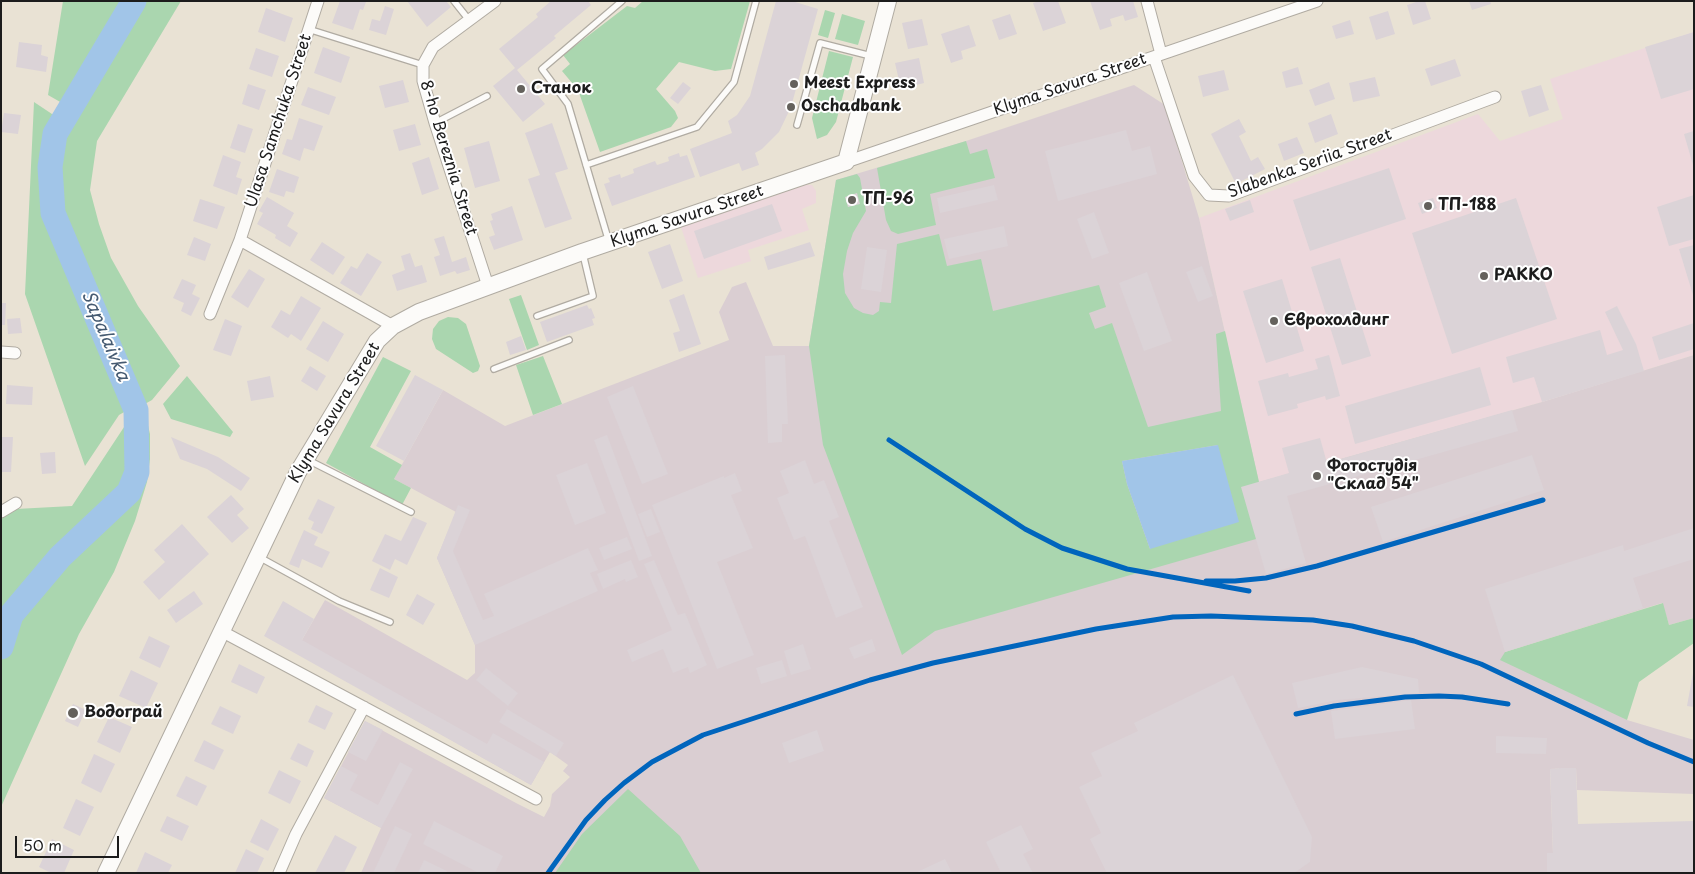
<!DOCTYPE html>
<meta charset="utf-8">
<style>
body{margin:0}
#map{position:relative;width:1695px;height:874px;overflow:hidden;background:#e9e2d4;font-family:"Playpen Sans",sans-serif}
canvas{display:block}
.frame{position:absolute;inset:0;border:2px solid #1c1c1c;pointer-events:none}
.scale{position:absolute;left:15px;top:836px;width:104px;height:22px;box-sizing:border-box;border:2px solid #1c1c1c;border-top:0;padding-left:6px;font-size:15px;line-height:18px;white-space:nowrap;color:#1c1c1c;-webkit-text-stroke:4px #fff;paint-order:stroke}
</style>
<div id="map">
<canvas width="1695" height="874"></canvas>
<div class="frame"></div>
<div class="scale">50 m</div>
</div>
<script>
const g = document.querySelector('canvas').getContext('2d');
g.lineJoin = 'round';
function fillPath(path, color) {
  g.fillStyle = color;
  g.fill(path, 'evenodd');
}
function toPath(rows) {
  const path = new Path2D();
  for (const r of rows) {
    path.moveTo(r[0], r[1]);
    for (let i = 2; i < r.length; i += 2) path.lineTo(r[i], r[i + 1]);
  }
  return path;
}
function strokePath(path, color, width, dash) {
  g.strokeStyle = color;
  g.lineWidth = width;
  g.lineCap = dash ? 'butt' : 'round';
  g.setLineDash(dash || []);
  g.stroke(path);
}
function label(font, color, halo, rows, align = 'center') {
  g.font = font + ' "Playpen Sans",sans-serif';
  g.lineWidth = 4;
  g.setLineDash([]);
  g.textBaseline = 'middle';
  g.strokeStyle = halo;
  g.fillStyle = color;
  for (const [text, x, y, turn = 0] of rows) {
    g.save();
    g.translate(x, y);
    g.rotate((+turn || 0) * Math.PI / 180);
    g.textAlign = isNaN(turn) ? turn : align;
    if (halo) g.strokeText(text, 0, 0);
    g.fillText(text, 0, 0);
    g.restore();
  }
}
const built = toPath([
 [1694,32,1694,355,1542,402,1259,482,1199,218,1478,114,1500,141,1563,119,1550,79],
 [806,185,812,185,816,191,816,203,802,209,809,230,748,250,751,261,698,278,681,227]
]);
const industrial = toPath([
 [1134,85,1165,105,1199,218,1259,482,1542,402,1694,355,1694,618,1669,625,1662,603,1505,652,1627,720,1694,740,1694,794,1577,790,1576,768,1550,769,1553,853,1694,848,1694,873,361,873,381,828,324,798,365,721,516,803,544,817,550,806,552,794,570,777,563,771,568,765,550,752,531,785,295,652,325,600,467,680,475,673,475,645,437,558,456,512,394,479,443,390,505,426,729,340,719,312,732,287,746,282,773,346,809,346,836,180,966,141]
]);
const green = toPath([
 [63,1,181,1,97,141,90,190,99,224,111,258,138,306,180,366,152,400,143,405,150,434,150,459,147,482,135,521,114,572,79,634,1,807,1,519,16,509,72,506,128,421,126,411,119,415,85,466,25,294,34,102,55,116,62,103,48,95],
 [643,1,750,1,731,69,715,71,679,62,656,89,675,111,678,118,671,127,600,152,578,90,562,71,570,64,563,55,627,6,635,8],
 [825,10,835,13,828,38,818,35],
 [842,14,865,21,858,45,835,39],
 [829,51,853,57,836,122,827,135,817,139,812,118],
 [966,141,970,154,987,149,995,178,930,194,936,225,898,234,891,231,886,220,877,168],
 [857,174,860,178,866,211,853,233,847,251,843,274,845,293,854,308,863,313,873,315,879,311,880,302,891,303,897,244,939,234,947,266,981,259,993,311,1099,285,1106,307,1089,313,1095,329,1112,323,1148,427,1221,411,1216,334,1225,331,1259,482,1256,539,935,631,902,655,823,445,809,346,836,180],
 [1218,445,1150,549,1127,484,1122,461],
 [521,295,539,345,527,350,509,299],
 [448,317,458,318,466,324,480,366,478,371,473,373,436,349,432,339,433,329,439,321],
 [543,356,562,404,533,415,516,365],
 [383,357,411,371,370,447,402,465,394,479,411,488,402,505,326,463],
 [187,376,233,432,230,437,171,419,163,404],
 [1663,603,1669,625,1694,618,1694,643,1639,682,1627,720,1500,660,1505,652],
 [628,789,680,836,701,873,555,873,582,834]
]);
const water = toPath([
 [1218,445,1239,522,1150,549,1127,484,1122,461]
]);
const river = toPath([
 [1,647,11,615,60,557,129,492,137,472,136,410,53,213,50,167,55,134,134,1]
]);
const building = toPath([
 [340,1,366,2,363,10,360,9,353,30,332,23],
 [407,1,446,1,451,7,427,27],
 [551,1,588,1,591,5,554,36,556,38,517,70,545,104,523,122,493,86,515,68,499,49,538,17,536,14],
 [776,1,792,1,818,9,791,107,779,132,762,149,755,153,759,165,742,171,739,163,700,177,690,149,732,133,728,121,737,115,750,96],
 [1039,1,1058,1,1066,23,1043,31,1033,3],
 [1090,1,1133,1,1138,17,1125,21,1123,15,1110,19,1112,26,1100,30],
 [1419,1,1425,1,1431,19,1413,25,1407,5],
 [1469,1,1490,1,1491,4,1472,10],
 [385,6,394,9,386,35,369,30,372,19,380,21],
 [266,8,293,18,285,42,258,32],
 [1388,11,1395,34,1376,40,1369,17],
 [1010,14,1017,34,999,40,992,20],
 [922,19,928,45,908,49,902,23],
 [1350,20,1354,34,1336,39,1332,26],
 [969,25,976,46,961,51,963,59,951,63,941,34],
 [1694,32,1694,89,1661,99,1645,47],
 [19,42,42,45,41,55,48,57,46,72,16,67],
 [323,47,350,57,341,83,314,73],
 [256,48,279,56,272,77,249,69],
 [919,58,924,83,901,89,895,63],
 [1455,59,1461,76,1431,86,1425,69],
 [1298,67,1303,84,1286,88,1282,72],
 [1224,70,1229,90,1203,97,1198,76],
 [1375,77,1380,96,1353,102,1349,83],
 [403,80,409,102,385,108,379,86],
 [683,82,691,88,678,104,670,98],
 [1329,82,1335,99,1315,106,1309,90],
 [248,84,266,90,259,110,242,104],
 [1541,85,1549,110,1529,117,1521,91],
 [308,87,336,97,329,115,301,105],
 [4,113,21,115,18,134,1,132],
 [1331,114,1338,134,1315,143,1308,123],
 [299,118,323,126,314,151,304,148,300,161,282,154,287,139,292,140],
 [1239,119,1246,132,1239,136,1251,161,1258,157,1265,169,1236,184,1211,134],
 [552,123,568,169,555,173,572,219,545,228,528,179,540,175,525,133],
 [238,124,253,129,245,153,230,148],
 [415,124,421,145,399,151,393,130],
 [1126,130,1132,151,1150,146,1157,174,1058,201,1045,151],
 [1694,131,1694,165,1693,165,1684,134],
 [1297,137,1304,153,1284,161,1278,144],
 [489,141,500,181,475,188,464,148],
 [679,153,680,157,687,155,695,177,612,206,604,184,610,182,608,178,620,174,621,178,634,173,633,169,655,161,657,165,669,161,668,157],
 [223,155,241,162,236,177,242,179,237,195,213,186],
 [429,157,439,189,422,195,412,163],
 [1389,168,1406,219,1310,251,1293,200],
 [277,169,299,177,294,193,286,191,284,197,269,192],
 [994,185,998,200,940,213,937,198],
 [857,193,860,204,848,207,845,197],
 [1694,195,1694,239,1669,246,1657,207],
 [267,197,294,213,287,226,298,233,290,247,275,238,276,235,257,224,263,213,259,211],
 [1433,198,1437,208,1422,214,1418,203],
 [1516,198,1557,319,1452,354,1412,233],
 [200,199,225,207,217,229,193,221],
 [1250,200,1254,212,1230,221,1225,209],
 [772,204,782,231,704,259,694,231],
 [512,206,523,240,494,250,489,237,495,235,490,221,493,220,491,214],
 [1094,212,1109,253,1092,259,1077,219],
 [1004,226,1008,246,949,259,944,239],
 [444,236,452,262,466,257,470,270,457,274,455,271,440,276,434,257,440,255,434,239],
 [194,237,211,244,205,261,187,255],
 [322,242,345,257,333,275,310,260],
 [810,242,815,256,768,270,764,257],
 [670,244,683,281,662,289,648,252],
 [1694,245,1694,295,1693,295,1679,249],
 [867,247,887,250,881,292,861,289],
 [367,253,382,262,361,296,340,283,351,266,357,269],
 [410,253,415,267,422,265,427,282,397,291,392,275,405,270,401,256],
 [1340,258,1371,356,1342,365,1311,267],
 [1202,266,1213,296,1198,302,1186,272],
 [249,269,265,279,248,308,231,297],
 [1147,272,1172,341,1144,351,1119,283],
 [182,279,196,285,192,294,200,298,191,316,181,311,184,303,173,298],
 [1282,279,1304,351,1266,363,1243,291],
 [684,294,701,344,679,352,673,333,680,331,669,300],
 [301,296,321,308,301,341,291,334,288,338,271,327,281,310,290,315],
 [1,303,6,303,5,325,1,325],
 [587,305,589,309,591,308,595,318,592,319,594,325,547,342,540,322],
 [1617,306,1636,344,1644,371,1542,402,1534,377,1513,383,1506,357,1600,330,1607,355,1623,350,1605,312],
 [20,318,22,333,8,334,7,319],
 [225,319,242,326,231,356,213,350],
 [323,321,344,334,328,362,306,349],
 [1694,323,1694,349,1659,360,1652,337],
 [521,336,526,350,510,355,506,342],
 [785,355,788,424,782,424,782,442,768,443,765,356],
 [1329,355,1340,396,1326,400,1325,396,1297,404,1298,408,1268,416,1258,381,1288,373,1289,377,1318,369,1315,359],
 [310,366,326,376,317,391,301,381],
 [1480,367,1491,405,1355,444,1345,406],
 [415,375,443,390,404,461,376,446],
 [270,376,274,397,251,401,247,381],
 [7,385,33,387,32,405,6,404],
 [633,386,668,474,642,484,607,397],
 [1512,410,1518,431,1287,496,1306,563,1266,574,1241,487,1289,473,1282,448,1320,438,1327,463],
 [607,435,652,556,639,561,594,440],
 [1,437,13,437,11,472,1,472],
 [171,437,218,457,250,478,241,491,207,469,180,459],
 [55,452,56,473,42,474,40,453],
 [1532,455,1544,490,1383,542,1371,507],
 [805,460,814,484,824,480,839,517,829,521,863,607,836,618,805,536,794,540,777,498,789,493,780,471],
 [587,463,606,513,575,525,556,475],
 [735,473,742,491,731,495,753,548,717,562,754,655,717,669,652,505,724,476,724,478],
 [231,495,244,509,237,515,249,528,232,543,207,517],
 [318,499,335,507,322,534,311,529,314,522,308,519],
 [458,505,470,510,453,551,483,620,494,616,484,594,588,548,598,570,590,573,598,591,475,645,437,558],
 [651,509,660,532,647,537,638,514],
 [413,517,427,523,407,565,395,559,390,570,372,561,385,534,401,541],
 [182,524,209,554,159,600,143,582,165,562,154,550],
 [1694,528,1694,559,1633,578,1643,608,1505,652,1485,589,1623,545,1624,551],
 [304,530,318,537,314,545,330,552,322,568,302,559,299,568,289,564],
 [627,537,632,549,604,560,599,548],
 [631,560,638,577,626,582,625,579,603,589,597,574],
 [654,560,678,615,685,613,707,665,690,673,688,667,673,673,663,649,632,662,627,650,672,630,644,564],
 [380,568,398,577,389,598,370,590],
 [194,591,203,604,176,623,167,610],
 [417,594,435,604,423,625,406,615],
 [283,601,314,619,302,640,487,744,493,733,544,762,531,785,264,636],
 [149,636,170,646,160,668,139,658],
 [872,639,876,651,854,659,849,648],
 [803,644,811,669,791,675,784,651],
 [782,660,787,676,761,684,756,668],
 [239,664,265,677,257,694,231,682],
 [1362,667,1418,679,1419,693,1337,700,1298,708,1292,683],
 [486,668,518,693,508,706,476,680],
 [131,670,158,683,146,708,119,696],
 [1693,673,1694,673,1694,707,1687,706],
 [1233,675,1312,837,1310,862,1294,873,1107,873,1090,839,1101,833,1079,787,1102,776,1091,753,1138,731,1134,723],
 [1411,700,1415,729,1335,739,1331,711],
 [73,704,86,710,78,727,65,721],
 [316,705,333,713,325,730,308,722],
 [220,706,241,716,233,734,211,724],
 [507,709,564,743,556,756,499,722],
 [109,717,132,727,120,753,97,742],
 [365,721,383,730,366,761,348,752],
 [817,730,824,751,789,763,782,743],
 [1496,736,1547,738,1546,754,1496,753],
 [204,740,224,750,214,770,194,761],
 [298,743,314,751,307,767,290,759],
 [94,754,115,764,101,793,81,783],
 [400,762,413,769,381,828,324,798,341,766,358,775,350,790,378,805],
 [1561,768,1576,768,1578,824,1694,821,1694,873,1547,873,1547,853,1553,853,1550,769],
 [279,770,301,781,290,804,268,793],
 [186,776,207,786,197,806,176,796],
 [76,799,94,807,80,836,63,828],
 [167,816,189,826,182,841,160,831],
 [261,819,279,829,268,851,250,842],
 [434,821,503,856,495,873,479,873,423,844],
 [1021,825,1033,849,1023,854,1033,873,1001,873,986,842],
 [395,826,412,834,394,873,373,873],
 [335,835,357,847,344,873,315,873],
 [52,839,74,850,64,873,51,873,39,867],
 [246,849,264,858,257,873,235,873],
 [145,852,172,865,168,873,136,873],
 [945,859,952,873,915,873],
 [424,860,447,871,446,873,418,873]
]);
const lane = toPath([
 [454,1,469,20],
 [308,29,423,65],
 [435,123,487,96],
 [797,125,820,43,871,56],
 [586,165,697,127,734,82,756,1],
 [609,242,568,104,542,69,622,1],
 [537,316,593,296,583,254],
 [494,369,569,340],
 [308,460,411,512],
 [259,557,339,601,390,622]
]);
const street = toPath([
 [318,1,240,240,393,326],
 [1147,1,1161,54],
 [1154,57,1194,176,1209,195,1229,196,1495,97],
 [846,162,1317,1],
 [488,286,435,123,423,81,423,65,433,47,495,1],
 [210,314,240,240],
 [1,352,15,353],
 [1,512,16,503],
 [221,631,536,799],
 [279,873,296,834,364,707]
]);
const secondary = toPath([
 [106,873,298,472,377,341,393,326,419,312,582,252,846,162,888,1]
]);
const rail1 = toPath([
 [889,440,1025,529,1062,548,1127,569,1249,591],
 [1206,581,1235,581,1266,578,1317,566,1543,500],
 [1296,714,1334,706,1405,697,1439,696,1462,697,1508,704],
 [548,873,586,820,605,800,624,783,652,762,703,735,870,680,933,663,1096,629,1173,617,1211,616,1313,620,1352,626,1414,641,1481,664,1648,743,1694,762]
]);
const markers = [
 [794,84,5,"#64615c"],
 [521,89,5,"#64615c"],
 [791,107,5,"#64615c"],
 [852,200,5,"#64615c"],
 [1428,206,5,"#64615c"],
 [1484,276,5,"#64615c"],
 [1274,321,5,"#64615c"],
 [1317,476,5,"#64615c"],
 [73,713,6,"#64615c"]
];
const poiNames = [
 ["Meest Express",804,84],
 ["Станок",531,89],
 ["Oschadbank",801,107],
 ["ТП-96",862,200],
 ["ТП-188",1438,206],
 ["PAKKO",1494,276],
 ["Єврохолдинг",1284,321],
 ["Фотостудія",1327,467],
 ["\"Склад 54\"",1327,485],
 ["Водограй",84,713]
];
const streetNames = [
 ["Klyma Savura Street",1070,85,-19],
 ["Ulasa Samchuka Street",279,121,-72],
 ["8-ho Bereznia Street",448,158,73],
 ["Slabenka Seriia Street",1310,164,-20],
 ["Klyma Savura Street",687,217,-19],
 ["Klyma Savura Street",335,413,-59]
];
const waterNames = [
 ["Sapalaivka",105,336,67]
];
fillPath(built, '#edd8dc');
fillPath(industrial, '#daced2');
fillPath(green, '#aad6af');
fillPath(water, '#a1c5e8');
strokePath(river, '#a1c5e8', 25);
fillPath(building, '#dbd3d7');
strokePath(lane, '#b0aba2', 8);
strokePath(street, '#b0aba2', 13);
strokePath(secondary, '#b0aba2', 18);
strokePath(lane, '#fcfbf9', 5.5);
strokePath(street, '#fcfbf9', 11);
strokePath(secondary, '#fcfbf9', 16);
strokePath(rail1, '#0065bd', 5);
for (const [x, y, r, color] of markers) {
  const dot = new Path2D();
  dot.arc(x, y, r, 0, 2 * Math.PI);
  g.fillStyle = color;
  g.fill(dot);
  strokePath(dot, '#fff', 2);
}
label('bold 16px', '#1c1c1c', '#fff', poiNames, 'left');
label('16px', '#1c1c1c', '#fff', streetNames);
label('italic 18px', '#455a71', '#fff', waterNames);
</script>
